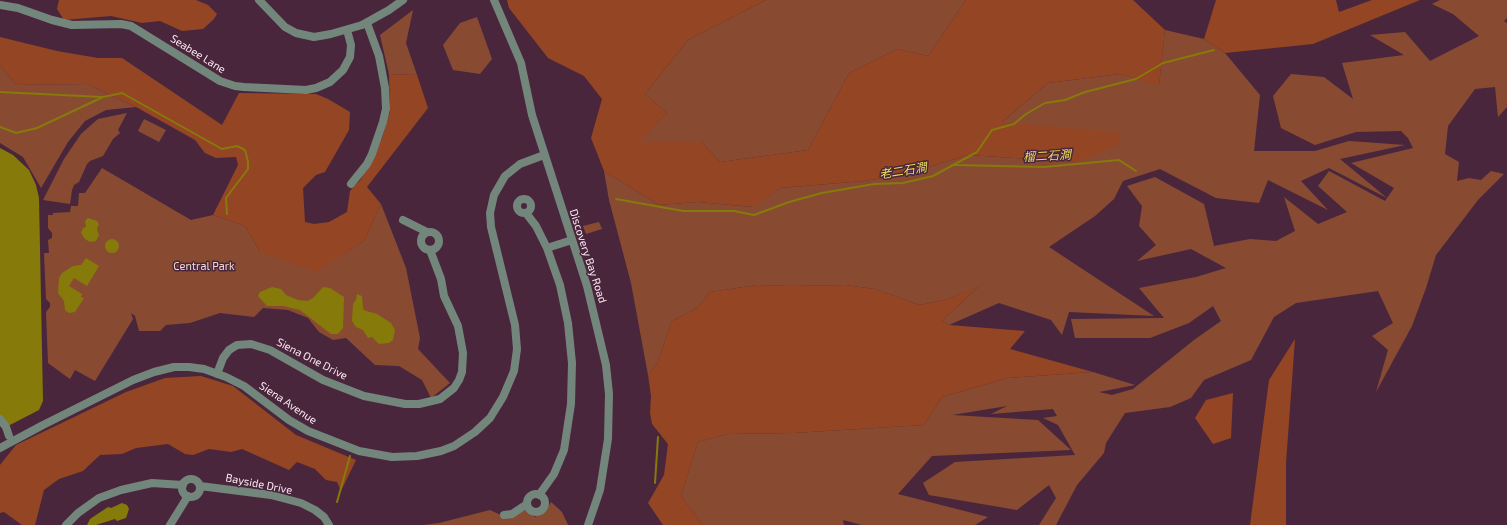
<!DOCTYPE html>
<meta charset="utf-8">
<style>
body{margin:0}
canvas{display:block;background:#49263c}
</style>
<canvas width="1507" height="525"></canvas>
<script>
const g = document.querySelector('canvas').getContext('2d');
g.lineJoin = 'round';
function fillPath(path, color) {
  g.fillStyle = color;
  g.fill(path, 'evenodd');
}
function toPath(rows) {
  const path = new Path2D();
  for (const r of rows) {
    if (r.length === 3) {
      path.moveTo(r[0] + r[2], r[1]);
      path.arc(r[0], r[1], r[2], 0, 2 * Math.PI);
      continue;
    }
    path.moveTo(r[0], r[1]);
    for (let i = 2; i < r.length; i += 2) path.lineTo(r[i], r[i + 1]);
  }
  return path;
}
function strokePath(path, color, width, dash) {
  g.strokeStyle = color;
  g.lineWidth = width;
  g.lineCap = dash ? 'butt' : 'round';
  g.setLineDash(dash || []);
  g.stroke(path);
}
function label(font, color, halo, rows, align = 'center') {
  g.font = font + ' "Exo 2","Noto Sans TC",sans-serif';
  g.lineWidth = 3;
  g.setLineDash([]);
  g.textBaseline = 'middle';
  g.strokeStyle = halo;
  g.fillStyle = color;
  for (const [text, x, y, turn = 0] of rows) {
    g.save();
    g.translate(x, y);
    g.rotate((+turn || 0) * Math.PI / 180);
    g.textAlign = isNaN(turn) ? turn : align;
    if (halo) g.strokeText(text, 0, 0);
    g.fillText(text, 0, 0);
    g.restore();
  }
}
const green = toPath([
 [766,0,966,0,928,56,897,49,849,73,808,150,720,162,701,141,639,141,667,113,645,94,688,40],
 [1440,0,1507,0,1507,18,1504,21,1507,23,1507,107,1498,117,1495,87,1475,89,1448,126,1445,154,1459,162,1457,181,1469,178,1481,180,1491,171,1504,174,1478,200,1436,255,1426,288,1412,326,1376,392,1388,350,1372,336,1393,323,1378,291,1296,303,1274,317,1251,360,1204,380,1191,398,1170,407,1125,413,1106,443,1104,453,1077,485,1056,525,1039,525,1056,498,1049,485,1017,510,929,495,923,483,955,462,1075,455,1058,425,1043,418,1057,416,1053,409,991,414,1007,406,952,415,1038,420,1071,450,932,456,898,494,988,517,975,525,862,525,843,520,844,525,703,525,681,496,698,442,728,434,794,433,924,425,942,397,1008,378,1093,372,1135,385,1099,392,1112,395,1133,389,1194,340,1221,321,1213,306,1189,323,1150,338,1075,338,1071,319,1164,318,1139,288,1196,277,1226,268,1191,249,1137,261,1156,245,1139,226,1142,206,1127,186,1155,177,1204,204,1214,246,1250,239,1276,241,1295,231,1284,197,1318,224,1347,212,1318,186,1329,171,1385,201,1387,198,1329,168,1301,181,1328,210,1268,180,1259,203,1216,198,1160,169,1123,181,1114,199,1095,216,1049,247,1154,316,1069,312,1062,335,1051,320,999,303,949,325,942,321,978,287,948,299,920,305,875,289,845,285,791,286,757,285,710,292,697,308,672,321,657,364,648,375,631,283,609,200,604,171,659,205,698,202,752,207,780,188,864,181,906,174,968,155,1076,162,1001,123,1048,83,1120,74,1159,85,1165,30,1204,39,1225,53,1260,95,1254,151,1315,151,1349,141,1405,145,1340,159,1387,198,1394,188,1351,163,1413,148,1408,138,1401,131,1356,132,1315,145,1281,128,1273,96,1291,74,1324,77,1353,99,1342,63,1404,55,1370,35,1405,32,1430,61,1479,36,1453,14,1432,4],
 [413,10,406,43,417,75,389,74,380,35],
 [477,17,492,59,480,74,453,70,443,45,460,23],
 [0,66,16,85,87,84,136,107,106,110,85,121,68,142,41,188,23,157,0,143],
 [127,113,118,130,120,133,113,139,103,156,90,161,87,164,79,182,74,185,72,190,70,204,43,200,64,159,81,134,98,119],
 [144,119,166,130,159,142,138,131],
 [102,168,191,220,213,215,245,226,260,252,345,253,364,241,381,204,406,268,420,338,418,349,450,383,431,398,422,380,399,366,375,365,346,338,333,340,319,332,308,318,288,310,263,308,254,317,220,313,190,323,166,325,160,331,139,331,135,316,131,313,133,319,95,381,75,370,70,379,63,374,48,363,46,312,50,307,50,303,46,299,44,253,49,253,48,240,52,238,52,233,48,228,48,215,53,215,53,213,70,212,71,206,78,206,79,193,85,193],
 [599,222,602,229,586,234,583,226],
 [551,502,562,512,568,525,424,525,439,523,490,510,507,518,526,510,535,517,546,510]
]);
const forest = toPath([
 [59,0,196,0,208,5,217,14,214,19,203,29,182,31,160,21,142,23,111,16,64,20,57,9],
 [507,0,766,0,688,40,645,94,667,113,640,141,701,141,720,162,808,150,849,73,897,49,928,56,966,0,1133,0,1165,30,1159,86,1120,74,1048,83,1002,122,1118,132,1120,144,1076,162,968,155,906,174,864,181,780,188,753,207,698,202,659,205,604,171,591,138,602,99,584,76,548,58,509,8],
 [1216,0,1336,0,1339,12,1372,0,1420,0,1313,44,1225,53,1204,39],
 [0,37,57,51,98,58,122,58,222,125,239,93,316,94,328,99,350,112,349,130,325,172,316,175,303,188,305,222,314,224,329,222,347,212,350,191,361,179,382,138,390,112,389,74,417,75,428,108,367,187,381,204,364,241,316,272,260,252,245,226,213,215,238,165,236,157,216,158,205,153,195,140,136,107,87,84,16,85,0,66],
 [757,285,791,286,845,285,875,289,920,305,948,299,979,286,942,321,949,325,1025,331,1010,349,1093,372,1008,378,942,397,924,425,794,433,728,434,698,442,681,496,703,525,663,525,648,503,664,475,668,444,652,424,650,413,651,396,648,375,657,364,672,321,697,308,710,292],
 [1295,339,1286,463,1286,525,1250,525,1269,380],
 [201,376,233,386,296,435,356,460,341,491,337,482,326,480,315,469,297,462,289,470,242,449,231,452,209,449,193,455,185,454,168,444,136,448,122,454,100,455,83,471,59,479,44,490,35,525,22,525,4,512,0,513,0,465,16,445,126,392,165,378],
 [1233,393,1231,438,1213,444,1195,418,1206,400]
]);
const water = toPath([
 [0,148,13,155,29,170,36,185,39,198,43,401,39,410,8,426,0,415],
 [88,218,97,221,99,224,97,229,99,235,96,241,90,242,85,239,81,233,83,228,86,227,85,221],
 [112,246,7],
 [86,258,99,266,87,286,74,278,69,286,82,294,81,297,84,298,75,312,69,313,65,310,64,301,58,293,59,278,62,273,73,266,81,265],
 [272,287,281,289,286,295,298,300,308,301,314,297,323,287,330,288,344,297,343,328,338,334,331,334,300,310,283,306,267,306,258,296,260,292],
 [357,294,362,296,363,309,366,311,377,314,391,323,395,330,393,340,389,343,379,344,372,337,368,338,363,330,356,327,352,321,353,304,356,300],
 [122,503,127,505,129,509,126,518,117,521,115,519,96,525,87,525,90,519,108,507,111,508]
]);
const stream = toPath([
 [0,92,102,97],
 [0,127,16,133,37,128,103,97,122,93,222,149,237,146,245,150,248,162,248,169,226,198,227,214],
 [955,165,1044,167,1119,160,1136,171],
 [616,199,683,211,734,211,754,215,789,202,822,193,874,184,903,183,933,176,977,152,992,130,1014,124,1026,114,1045,103,1065,100,1085,92,1136,79,1163,63,1214,50],
 [655,483,658,437],
 [337,502,350,456]
]);
const minor = toPath([
 [259,0,285,27,296,33,314,37,331,34,362,25,389,10,403,0],
 [494,0,521,63,532,115,587,286,606,365,609,394,608,439,600,490,588,525],
 [0,5,18,8,52,20,72,25,121,24,131,26,220,81,235,86,244,87,306,90,316,88,330,82,343,70,350,57,351,45,347,30],
 [351,184,367,164,372,154,383,122,386,109,385,88,379,56,367,23],
 [524,206,7],
 [526,213,536,226,547,248,560,285,568,323,572,363,571,404,564,450,554,474,539,495],
 [403,220,427,232],
 [430,241,9],
 [547,248,572,240],
 [217,374,223,358,229,350,237,345,251,344,270,350,323,380,364,396,405,404,419,404,440,399,454,388,459,380,462,372,463,353,458,326,444,296,441,279,430,250],
 [0,419,6,427,9,436],
 [0,448,43,425,133,380,154,372,174,367,189,367,204,369,226,377,244,386,289,420,308,431,359,451,392,457,417,456,441,451,454,446,475,432,490,418,503,397,514,371,517,349,515,325,491,227,490,213,494,195,505,176,520,164,544,155],
 [191,488,9],
 [200,486,271,495,301,503,315,510,324,517,329,525],
 [536,503,9],
 [504,515,512,514,527,504],
 [66,525,78,513,99,498,121,490,152,483,183,485],
 [170,525,188,496]
]);
const streetNames = [
 ["Seabee Lane",198,54,32],
 ["Discovery Bay Road",588,256,72],
 ["Siena One Drive",312,359,27],
 ["Siena Avenue",288,403,34],
 ["Bayside Drive",259,484,11]
];
const parkNames = [
 ["Central Park",204,266]
];
const waterNames = [
 ["榴二石澗",1047,156,-3],
 ["老二石澗",903,171,-9]
];
fillPath(green, '#884b32');
fillPath(forest, '#944523');
fillPath(water, '#867a0a');
strokePath(stream, '#867a0a', 2);
strokePath(minor, '#73867c', 8);
label('11px', '#fceaf4', '#49263c', streetNames);
label('11px', '#f1d9d0', '#49263c', parkNames);
label('italic 12px', '#eadb5b', '#49263c', waterNames);
</script>
